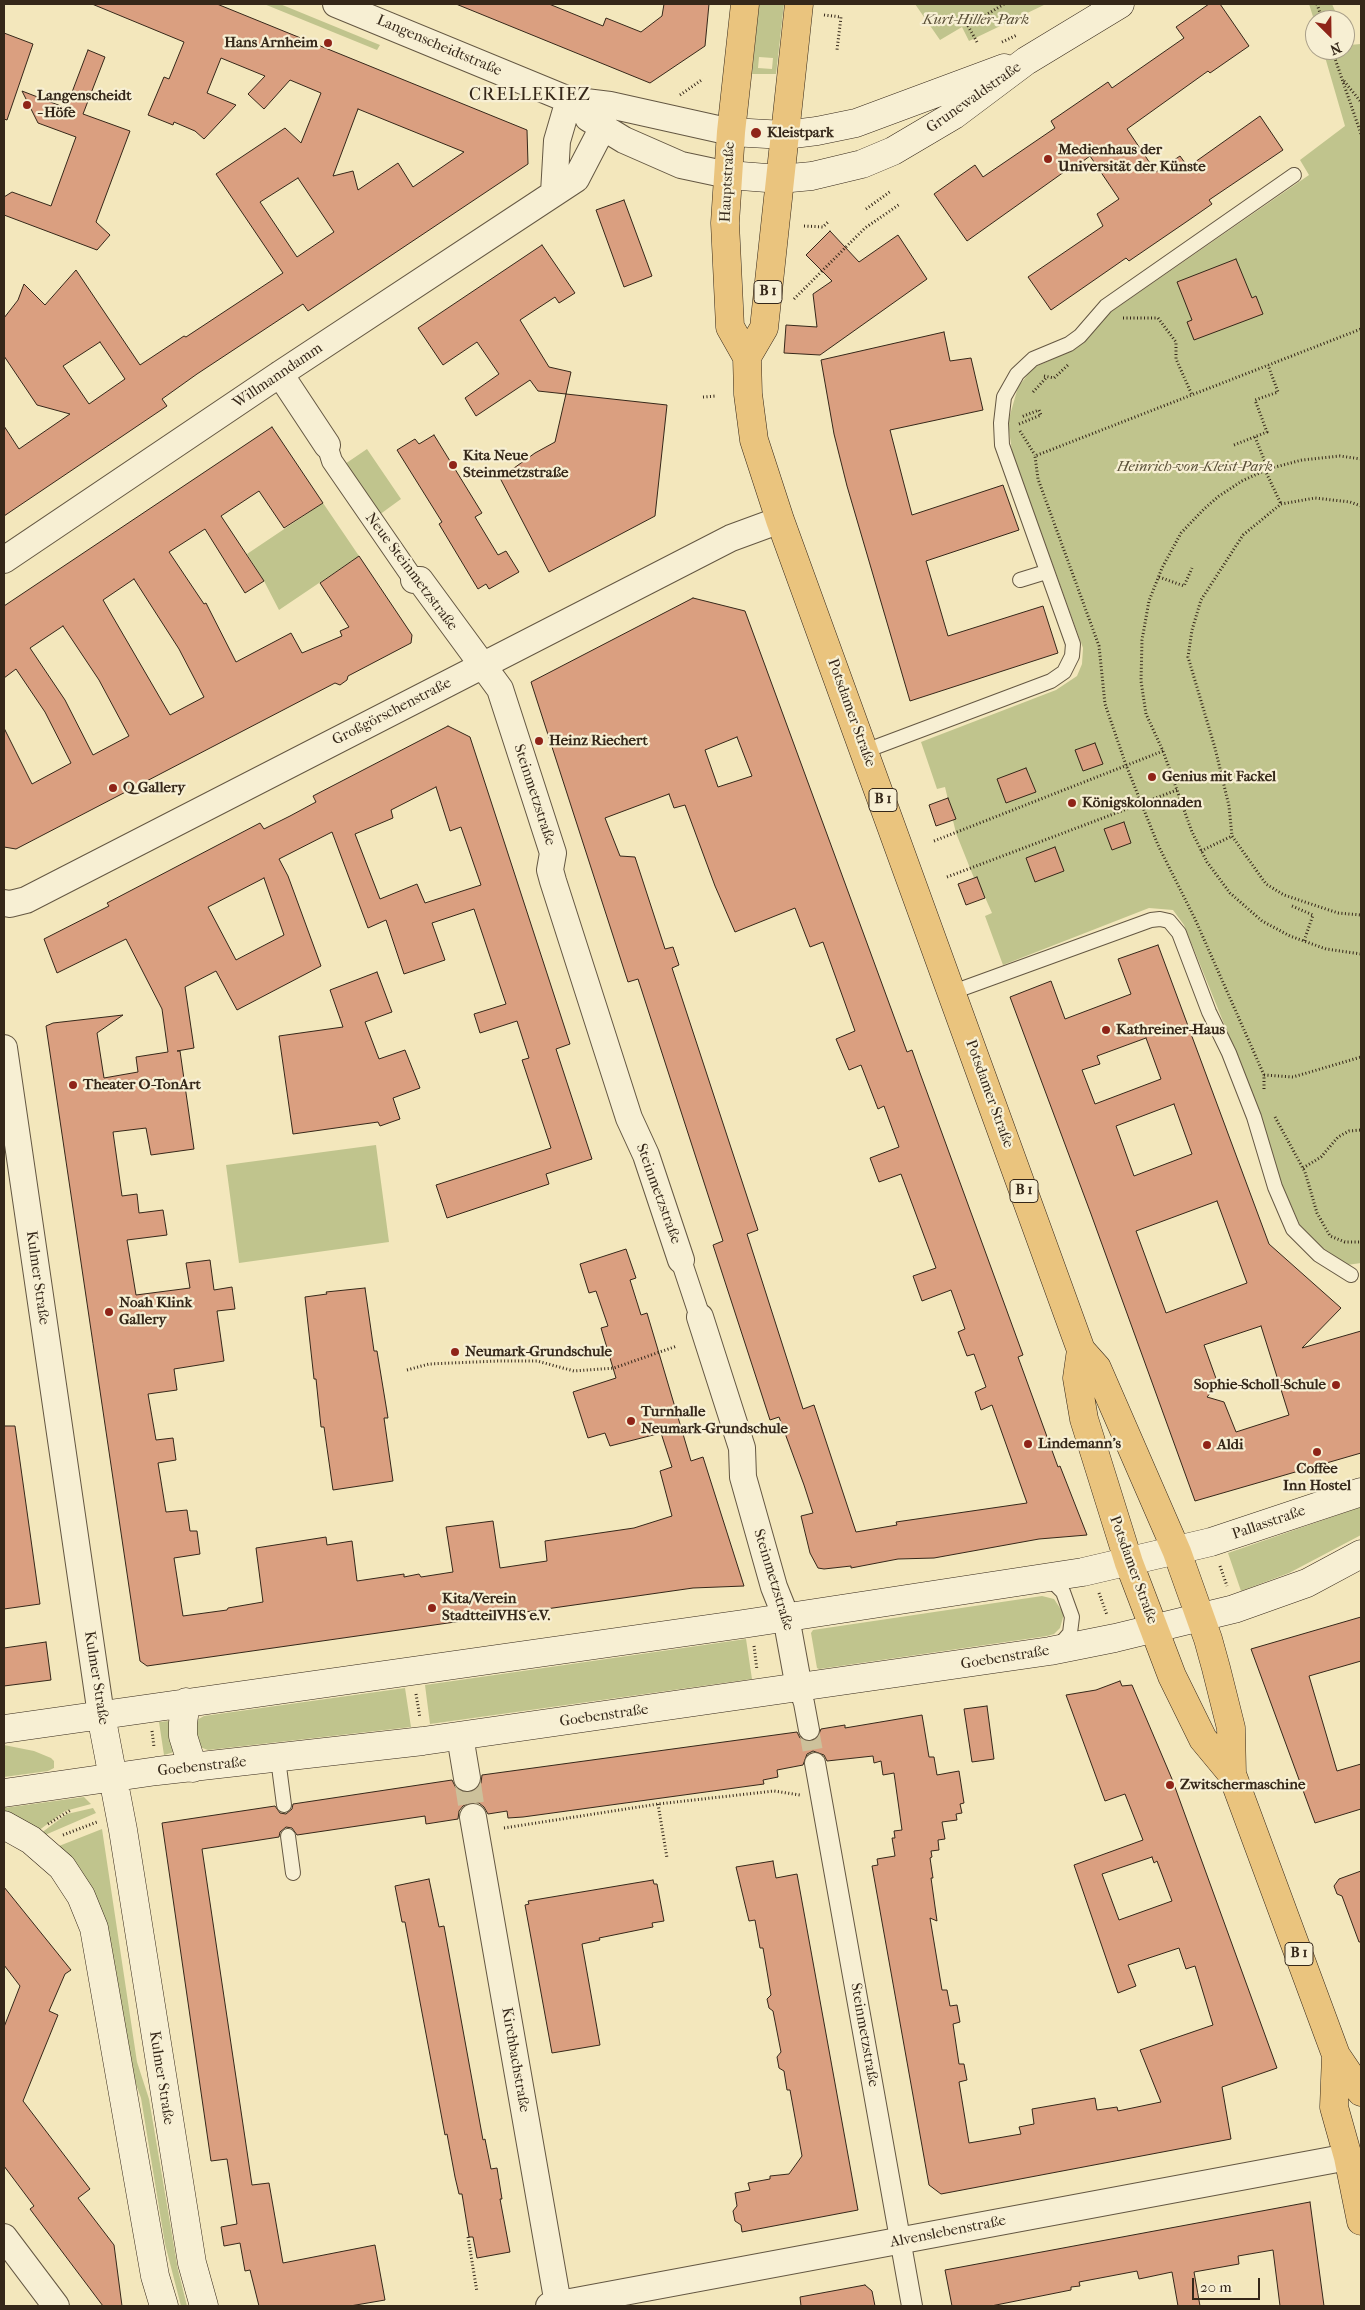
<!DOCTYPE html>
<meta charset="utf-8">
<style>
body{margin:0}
#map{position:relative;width:1365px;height:2310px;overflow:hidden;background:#f3e7bc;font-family:"IM FELL French Canon",serif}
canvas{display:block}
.frame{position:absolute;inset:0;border:5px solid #352719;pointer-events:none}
.north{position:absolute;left:1305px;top:10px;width:50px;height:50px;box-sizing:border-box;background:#f7efd3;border:1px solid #a99f89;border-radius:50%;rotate:157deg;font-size:14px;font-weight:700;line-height:20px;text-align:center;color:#352719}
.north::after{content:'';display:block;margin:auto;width:18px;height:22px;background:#8f2418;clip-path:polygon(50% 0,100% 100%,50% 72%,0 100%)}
.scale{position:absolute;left:1192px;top:2278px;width:68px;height:22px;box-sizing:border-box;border:2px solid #352719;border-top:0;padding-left:6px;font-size:15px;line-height:18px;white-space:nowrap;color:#352719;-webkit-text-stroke:4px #f7efd3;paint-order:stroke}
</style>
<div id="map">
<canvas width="1365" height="2310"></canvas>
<div class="frame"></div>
<div class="north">N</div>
<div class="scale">20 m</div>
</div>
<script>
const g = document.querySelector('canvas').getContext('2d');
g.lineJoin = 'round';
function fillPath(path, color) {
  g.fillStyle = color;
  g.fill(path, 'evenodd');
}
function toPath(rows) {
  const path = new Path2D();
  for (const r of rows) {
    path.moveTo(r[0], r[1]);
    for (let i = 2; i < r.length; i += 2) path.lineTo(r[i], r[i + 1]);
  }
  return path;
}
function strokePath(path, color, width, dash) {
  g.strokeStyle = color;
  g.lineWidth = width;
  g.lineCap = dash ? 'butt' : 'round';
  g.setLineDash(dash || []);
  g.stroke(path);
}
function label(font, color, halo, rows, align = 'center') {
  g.font = font + ' "IM FELL French Canon",serif';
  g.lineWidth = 4.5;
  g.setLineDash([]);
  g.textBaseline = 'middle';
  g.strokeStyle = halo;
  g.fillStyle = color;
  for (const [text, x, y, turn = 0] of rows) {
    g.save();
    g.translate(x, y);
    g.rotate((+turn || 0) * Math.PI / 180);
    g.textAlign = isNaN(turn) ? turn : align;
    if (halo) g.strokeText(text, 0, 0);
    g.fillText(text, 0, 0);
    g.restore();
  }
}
const green = toPath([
 [264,4,280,4,380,45,377,50],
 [759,4,784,4,776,74,752,74],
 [759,57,773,58,772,69,758,68],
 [915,4,1046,4,969,41,962,27,940,40],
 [1309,4,1332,4,1339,20,1315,20,1315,23],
 [1345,36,1349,45,1361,44,1361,1263,1347,1265,1319,1245,1300,1225,1282,1185,1261,1115,1184,925,1173,910,1149,908,1003,965,985,916,992,913,984,895,974,878,956,833,945,787,937,789,921,742,1056,690,1077,676,1082,664,1083,648,1012,452,1008,422,1018,387,1033,368,1077,348,1108,314,1309,175,1300,160,1345,126,1323,50,1345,50],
 [367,449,401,499,379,515,345,464],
 [323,503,359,556,279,610,264,581,247,554],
 [376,1145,389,1242,239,1263,226,1165],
 [1361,1507,1361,1535,1289,1573,1241,1591,1228,1553],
 [1042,1596,1054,1599,1064,1614,1060,1628,1054,1634,1047,1636,819,1669,817,1668,811,1633,813,1630],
 [746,1639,752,1679,430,1724,425,1685],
 [405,1688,411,1727,208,1750,197,1746,195,1721,204,1716],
 [169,1721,171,1722,174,1752,164,1755,159,1722],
 [4,1745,34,1751,51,1758,54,1761,54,1768,48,1771,4,1777],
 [84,1797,91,1804,65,1811,38,1831,4,1814,4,1808],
 [93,1808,96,1813,45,1835,41,1833,67,1814],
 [102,1829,137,2062,149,2099,178,2270,187,2306,181,2306,165,2244,141,2098,133,2076,94,1894,80,1868,59,1846]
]);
const building = toPath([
 [92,4,217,4,527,130,528,164,308,311,303,304,197,374,162,399,167,406,4,516,4,426,19,449,70,414,37,405,4,356,4,318,18,300,24,284,45,305,76,270,140,365,184,336,186,337,283,273,216,174,285,128,301,143,321,93,290,80,264,109,248,94,265,76,221,58,207,93,236,105,204,139,195,131,174,122,173,125,148,115,164,77,169,79,184,42,92,4],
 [358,109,464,152,413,187,398,163,358,190,353,171,333,176,358,109],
 [298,178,334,232,297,257,260,202,298,178],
 [100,342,125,379,89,404,63,366,100,342],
 [456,4,549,4,603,26,606,18,641,32,662,16,664,4,709,4,705,46,650,83,456,4],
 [1209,4,1220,4,1249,46,1210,73,1208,71,1127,129,1156,172,1180,156,1188,167,1260,116,1283,150,1209,200,1212,204,1189,220,1129,261,1126,258,1051,310,1028,277,1103,226,1097,214,1119,199,1090,156,1079,164,1078,162,967,241,934,194,975,165,983,177,1055,128,1051,121,1108,82,1112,88,1184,38,1176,27,1209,4],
 [4,33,33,44,7,120,4,119,4,33],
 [88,50,105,57,83,114,130,131,96,222,110,235,97,250,4,215,4,197,12,192,51,206,76,137,38,123,22,91,66,108,88,50],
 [624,200,652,276,624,287,596,210,624,200],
 [830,231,859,262,898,235,927,279,820,355,784,353,786,325,817,327,813,294,832,281,806,255,830,231],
 [542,245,575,293,559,303,555,297,520,320,549,367,571,372,566,394,538,391,530,380,476,416,465,398,499,374,477,342,443,365,418,328,542,245],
 [1236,259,1252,298,1256,296,1263,314,1194,340,1187,322,1192,320,1177,282,1236,259],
 [944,332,950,361,971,358,983,410,890,430,912,515,1003,485,1019,530,926,561,948,636,1043,606,1058,653,910,701,847,486,834,434,821,360,944,332],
 [566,394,667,405,655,516,549,572,500,478,535,453,555,442,566,394],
 [272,427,323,503,284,528,259,491,221,516,264,581,245,593,205,529,169,552,204,604,206,603,236,662,291,633,302,653,342,636,340,631,349,627,320,583,359,556,412,635,411,643,348,676,347,680,340,685,335,683,16,849,4,847,4,728,32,784,71,763,45,712,16,669,4,678,4,606,272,427],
 [134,579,179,649,204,697,170,715,103,600,134,579],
 [63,626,99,680,129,736,93,755,65,700,30,648,63,626],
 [434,435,482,513,475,517,498,555,506,551,519,572,489,589,486,584,478,589,439,524,442,522,397,450,415,439,419,444,434,435],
 [693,598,745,611,907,1052,912,1050,920,1073,1023,1355,1018,1357,1058,1467,1060,1466,1087,1535,1039,1539,934,1558,898,1559,851,1568,851,1566,824,1569,818,1568,810,1553,801,1516,813,1513,804,1485,779,1417,770,1420,713,1245,723,1241,638,979,628,982,531,682,693,598],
 [737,737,752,776,718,787,705,750,737,737],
 [669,794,674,808,685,805,715,886,735,932,795,908,810,947,823,942,855,1031,836,1039,849,1070,861,1065,878,1109,884,1106,899,1147,870,1158,879,1182,901,1174,936,1268,913,1276,922,1301,951,1290,965,1329,958,1332,967,1356,974,1354,986,1387,975,1392,981,1410,992,1405,1027,1503,896,1522,897,1525,856,1532,814,1405,803,1409,747,1234,758,1230,672,968,679,965,673,947,665,949,635,857,620,856,605,818,669,794],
 [448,726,470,737,570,1044,556,1049,592,1159,546,1174,549,1184,447,1218,436,1185,551,1148,522,1060,529,1058,517,1021,480,1033,474,1014,506,1004,474,909,432,923,445,960,404,974,386,920,368,928,332,832,279,859,288,876,321,966,237,1010,216,971,185,987,194,1048,177,1051,180,1051,194,1149,151,1155,146,1128,113,1132,122,1196,137,1194,139,1213,163,1210,167,1235,127,1240,136,1295,190,1288,186,1263,210,1260,214,1290,232,1287,235,1309,217,1311,224,1361,174,1369,177,1390,148,1394,156,1440,173,1438,176,1460,158,1463,166,1512,187,1510,190,1531,197,1531,200,1554,174,1558,183,1616,227,1610,228,1608,263,1602,256,1548,326,1537,327,1545,352,1541,357,1581,404,1574,404,1577,419,1574,421,1577,453,1572,446,1527,493,1521,500,1568,547,1561,545,1541,634,1528,672,1516,660,1471,672,1467,661,1433,610,1446,605,1433,588,1438,573,1392,616,1378,601,1328,608,1326,596,1291,589,1293,580,1264,626,1249,636,1278,630,1280,641,1315,647,1313,691,1461,703,1457,744,1586,693,1588,147,1666,140,1661,46,1026,53,1023,123,1015,97,1033,104,1078,138,1072,136,1057,168,1052,162,1009,126,939,57,973,44,939,109,906,107,903,260,823,264,829,290,816,316,802,313,796,448,726],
 [436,787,450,831,461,827,481,885,425,903,417,884,380,899,355,834,393,818,391,810,436,787],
 [264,878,284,935,236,960,208,907,264,878],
 [1095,743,1103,764,1083,771,1075,750,1095,743],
 [1026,768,1036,792,1006,803,997,779,1026,768],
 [948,798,956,819,936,826,929,805,948,798],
 [1124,822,1131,843,1112,850,1104,829,1124,822],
 [1055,847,1064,871,1035,882,1026,858,1055,847],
 [977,877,985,898,966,905,958,884,977,877],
 [1158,945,1269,1244,1341,1308,1302,1348,1361,1331,1361,1453,1195,1501,1091,1214,1010,997,1051,981,1065,1019,1131,994,1118,959,1158,945],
 [1146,1038,1161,1079,1095,1104,1082,1070,1100,1064,1097,1056,1146,1038],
 [1174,1104,1192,1154,1134,1176,1116,1126,1174,1104],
 [1217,1201,1247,1283,1166,1313,1136,1231,1217,1201],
 [1261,1326,1289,1415,1236,1432,1224,1402,1207,1397,1218,1384,1204,1345,1261,1326],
 [377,972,392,1012,365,1022,379,1059,405,1050,420,1088,393,1098,400,1119,380,1126,378,1122,293,1134,279,1036,343,1027,330,990,377,972],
 [365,1288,374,1351,377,1351,388,1418,384,1418,393,1481,333,1490,324,1427,321,1427,316,1379,314,1379,305,1297,327,1294,326,1292,365,1288],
 [4,1426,15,1426,40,1604,4,1609,4,1426],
 [1361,1617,1361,1661,1309,1676,1337,1771,1361,1764,1361,1809,1315,1823,1251,1649,1361,1617],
 [46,1642,51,1680,4,1686,4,1648,46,1642],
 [1120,1681,1122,1686,1132,1685,1172,1779,1277,2068,1222,2087,1231,2139,941,2194,929,2185,872,1866,878,1865,877,1859,895,1856,892,1838,895,1838,894,1831,902,1830,894,1773,883,1775,881,1761,874,1763,873,1756,827,1761,824,1755,813,1751,807,1754,803,1765,777,1770,778,1777,763,1780,764,1784,523,1817,508,1818,507,1811,488,1814,484,1807,479,1803,471,1802,463,1806,459,1811,458,1819,426,1824,425,1816,297,1835,292,1828,286,1827,280,1832,279,1837,202,1849,252,2185,269,2183,283,2263,375,2245,385,2300,350,2306,259,2306,250,2270,245,2271,240,2243,224,2246,221,2227,237,2224,227,2159,211,2161,162,1823,275,1806,280,1813,286,1814,292,1809,293,1804,452,1780,456,1788,462,1792,469,1793,477,1789,481,1783,482,1775,797,1732,800,1738,811,1742,817,1739,821,1729,845,1725,845,1728,922,1715,929,1757,934,1757,937,1775,959,1771,964,1803,960,1804,962,1813,956,1814,957,1820,942,1822,945,1839,938,1840,939,1850,931,1851,932,1857,930,1858,933,1878,931,1878,937,1921,930,1918,942,1990,947,1990,950,2006,957,2005,960,2022,953,2024,959,2064,964,2064,967,2080,959,2082,969,2143,1021,2134,1019,2127,1034,2124,1032,2109,1095,2098,1097,2110,1117,2107,1118,2111,1161,2102,1140,2050,1213,2025,1195,1966,1186,1969,1179,1948,1128,1965,1136,1986,1118,1993,1074,1865,1143,1840,1125,1794,1105,1801,1066,1695,1096,1690,1120,1681],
 [1152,1857,1154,1863,1157,1861,1172,1901,1119,1920,1102,1874,1152,1857],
 [987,1706,994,1759,972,1762,964,1709,987,1706],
 [773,1861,776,1878,797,1874,858,2210,742,2232,741,2225,735,2221,733,2211,737,2206,735,2193,750,2190,748,2183,770,2179,770,2176,789,2174,802,2156,790,2090,787,2090,784,2071,779,2068,777,2057,781,2052,773,2011,769,2008,767,1999,771,1995,763,1948,760,1948,755,1920,749,1921,736,1867,773,1861],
 [1361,1871,1361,1942,1359,1942,1342,1896,1337,1894,1334,1886,1339,1879,1361,1871],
 [429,1879,439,1927,444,1926,483,2140,485,2139,491,2169,497,2168,502,2199,500,2199,510,2252,477,2258,473,2237,469,2237,462,2194,459,2194,455,2177,447,2134,445,2135,405,1922,402,1922,395,1886,429,1879],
 [653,1880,654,1884,657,1884,664,1921,652,1923,653,1927,599,1938,600,1940,582,1944,600,2045,552,2053,525,1905,529,1904,528,1901,653,1880],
 [4,1887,71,1970,65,1974,49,2011,58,2015,23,2101,90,2189,78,2198,114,2245,122,2306,103,2306,30,2209,34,2206,4,2166,4,2027,20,1986,4,1965,4,1887],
 [1310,2202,1324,2306,1280,2306,1273,2250,1238,2256,1239,2264,1194,2272,1200,2306,1178,2306,1172,2272,1139,2279,1137,2271,1079,2282,1080,2286,1071,2287,1071,2290,991,2306,952,2306,945,2270,1310,2202],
 [865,2285,872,2291,875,2306,801,2306,800,2297,865,2285]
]);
const pedestrianTunnel = toPath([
 [809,1730,815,1763]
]);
const minorTunnel = toPath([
 [467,1778,473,1817]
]);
const path = toPath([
 [1317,4,1321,16,1328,13,1331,20],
 [824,15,841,17,837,50],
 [977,42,968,26,1004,4],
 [1002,42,1017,35],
 [1332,50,1361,134],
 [1344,81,1361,102],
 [680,95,703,79],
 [866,209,891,191],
 [804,226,823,227,828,222],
 [794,299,865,228,900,204],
 [1123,318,1158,318,1176,342,1176,359,1192,395],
 [1044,376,1054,378,1068,365],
 [1033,392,1047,377],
 [703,397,716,396],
 [1019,424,1041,415,1039,410,1021,417],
 [1020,431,1035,455],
 [1255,437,1268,469],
 [1234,445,1267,432,1255,400,1278,392,1268,365],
 [1361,459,1340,456,1302,460,1268,469,1242,481,1219,496,1204,509,1181,533,1162,568,1149,601,1142,640,1141,681,1146,714,1163,751,1192,832,1207,862,1230,893,1262,921,1290,936,1326,949,1361,954],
 [1265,470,1281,504],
 [1361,506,1350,502,1315,498,1281,504,1243,535,1201,600,1192,630,1188,657,1215,748,1229,806,1232,836,1266,884,1284,895,1338,913,1361,915],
 [1159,577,1184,586,1192,568],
 [934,841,1163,751],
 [1201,851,1232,836],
 [947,877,1177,790],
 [1292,906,1313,915,1304,941],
 [1264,1075,1293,1077,1361,1057],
 [1264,1089,1264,1075,1195,919,1158,845,1126,765,1105,704,1099,646,1038,479,1035,456,1361,329],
 [1275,1117,1305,1172,1317,1213,1330,1236,1345,1242,1361,1242],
 [1303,1168,1321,1157,1338,1137,1349,1131,1361,1130],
 [407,1370,429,1364,498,1361,537,1361,574,1371,614,1368,677,1346],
 [1220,1566,1227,1586],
 [1099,1593,1107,1615],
 [754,1646,757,1670],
 [416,1694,420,1718],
 [152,1731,154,1747],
 [658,1804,667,1858],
 [48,1824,71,1810],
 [504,1828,658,1804,774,1791,800,1795],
 [63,1835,97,1822],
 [468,2237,477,2292]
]);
const service = toPath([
 [1020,580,1046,572],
 [865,751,1051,681,1064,672,1072,656,1073,644,1002,445,1001,423,1004,397,1017,374,1033,359,1069,344,1080,336,1106,306,1294,175],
 [953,992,1151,920,1160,919,1169,921,1179,933,1209,1012,1229,1053,1254,1117,1275,1187,1293,1229,1319,1255,1351,1275],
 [1049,1578,1063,1592,1072,1617,1070,1633,1057,1648],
 [278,1759,284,1805],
 [288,1836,293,1873]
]);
const pedestrian = toPath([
 [327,445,332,461,414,580],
 [681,1260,700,1317],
 [799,1688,804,1703,809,1730],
 [815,1763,912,2306]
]);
const minor = toPath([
 [336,4,569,100,610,105,731,132],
 [588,118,624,140,681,165,728,175],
 [554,193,557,141,569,100],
 [280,374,327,445],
 [4,560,280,374,576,179,603,127,600,115,593,104],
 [414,580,420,580,500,689,553,853,550,870,553,881,629,1118,646,1155,681,1260],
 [4,903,10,904,26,900,731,538,780,520],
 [4,1048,101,1715],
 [700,1317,742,1448,743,1477,774,1587,786,1617,799,1688],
 [460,1736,467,1778],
 [473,1817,558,2304],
 [4,2237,56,2306],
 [549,2306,1348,2157]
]);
const secondary = toPath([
 [731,132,785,135,817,131,856,123,1004,68],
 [728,175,780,179,812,176,862,164,893,151,954,115,1026,61,1120,4],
 [186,1702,183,1723,183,1736,193,1768],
 [101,1715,123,1830,192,2263,204,2306],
 [4,1729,743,1624,1083,1572,1211,1542,1361,1492],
 [4,1793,157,1771,423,1741,1050,1651,1115,1638,1234,1609,1307,1583,1361,1554],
 [4,1825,31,1840,62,1867,81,1896,94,1928,155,2276,164,2306]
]);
const primary = toPath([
 [745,4,731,132,725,223,730,327,747,357],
 [799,4,764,328,747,357,748,394,754,440,780,520,1081,1350,1097,1368,1177,1552,1208,1639,1216,1668,1231,1728,1232,1774,1336,2055,1361,2092],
 [1081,1350,1077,1378,1084,1419,1129,1563,1172,1676,1203,1739,1232,1774],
 [1336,2055,1334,2107,1348,2157,1361,2221]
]);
const markers = [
 [328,43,5,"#8f2418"],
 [27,105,5,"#8f2418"],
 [756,133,6,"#8f2418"],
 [1048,159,5,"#8f2418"],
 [453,465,5,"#8f2418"],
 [539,741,5,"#8f2418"],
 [1152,777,5,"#8f2418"],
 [113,788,5,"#8f2418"],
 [1072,803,5,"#8f2418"],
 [1106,1030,5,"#8f2418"],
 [73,1085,5,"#8f2418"],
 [109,1312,5,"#8f2418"],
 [455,1352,5,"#8f2418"],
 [1336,1385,5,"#8f2418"],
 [631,1421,5,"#8f2418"],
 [1028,1444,5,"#8f2418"],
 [1207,1445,5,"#8f2418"],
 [1317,1452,5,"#8f2418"],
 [432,1608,5,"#8f2418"],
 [1170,1785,5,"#8f2418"]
];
const shields = [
 [768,292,28],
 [883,800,28],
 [1024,1191,28],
 [1299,1954,28]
];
const shieldNames = [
 ["B 1",768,292],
 ["B 1",883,800],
 ["B 1",1024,1191],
 ["B 1",1299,1954]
];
const parkNames = [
 ["Kurt-Hiller-Park",976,20],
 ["Heinrich-von-Kleist-Park",1195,467]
];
const poiNames = [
 ["Hans Arnheim",318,43,"right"],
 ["Langenscheidt",37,96],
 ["- Höfe",37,113],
 ["Kleistpark",767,133],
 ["Medienhaus der",1058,150],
 ["Universität der Künste",1058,167],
 ["Kita Neue",463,456],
 ["Steinmetzstraße",463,473],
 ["Heinz Riechert",549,741],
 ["Genius mit Fackel",1162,777],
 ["Q Gallery",123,788],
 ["Königskolonnaden",1082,803],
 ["Kathreiner-Haus",1116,1030],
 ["Theater O-TonArt",83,1085],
 ["Noah Klink",119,1303],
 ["Gallery",119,1320],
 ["Neumark-Grundschule",465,1352],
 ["Sophie-Scholl-Schule",1326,1385,"right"],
 ["Turnhalle",641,1412],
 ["Neumark-Grundschule",641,1429],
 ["Lindemann's",1038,1444],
 ["Aldi",1217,1445],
 ["Coffee",1317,1469,"center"],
 ["Inn Hostel",1317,1486,"center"],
 ["Kita/Verein",442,1599],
 ["StadtteilVHS e.V.",442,1616],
 ["Zwitschermaschine",1180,1785]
];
const streetNames = [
 ["Langenscheidtstraße",439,46,23],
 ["Grunewaldstraße",974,98,-35],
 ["Hauptstraße",728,182,-87],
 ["Willmanndamm",278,376,-34],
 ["Neue Steinmetzstraße",411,572,53],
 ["Großgörschenstraße",392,712,-27],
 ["Potsdamer Straße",851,713,70],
 ["Steinmetzstraße",534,795,72],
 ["Potsdamer Straße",989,1094,70],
 ["Steinmetzstraße",658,1194,70],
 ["Kulmer Straße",37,1278,82],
 ["Pallasstraße",1269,1523,-19],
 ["Potsdamer Straße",1133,1570,70],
 ["Steinmetzstraße",773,1580,73],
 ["Goebenstraße",1005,1658,-9],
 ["Kulmer Straße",96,1678,81],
 ["Goebenstraße",604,1716,-8],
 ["Goebenstraße",202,1767,-6],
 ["Steinmetzstraße",864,2035,80],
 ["Kirchbachstraße",515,2060,80],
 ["Kulmer Straße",161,2078,81],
 ["Alvenslebenstraße",948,2232,-11]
];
const quarterNames = [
 ["CRELLEKIEZ",530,96]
];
fillPath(green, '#c0c48d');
fillPath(building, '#da9f80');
strokePath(building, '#352719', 1);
strokePath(pedestrianTunnel, '#cdc19b', 20, [20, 10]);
strokePath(minorTunnel, '#cdc19b', 26, [26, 13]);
strokePath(service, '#645742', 16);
strokePath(pedestrian, '#645742', 22);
strokePath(minor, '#645742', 28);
strokePath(secondary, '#352719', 29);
strokePath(primary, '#352719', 29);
strokePath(path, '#352719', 3, [1, 2.5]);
strokePath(service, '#f7efd3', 14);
strokePath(pedestrian, '#f7efd3', 20);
strokePath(minor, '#f7efd3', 26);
strokePath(secondary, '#f7efd3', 28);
strokePath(primary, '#eac47e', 28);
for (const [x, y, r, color] of markers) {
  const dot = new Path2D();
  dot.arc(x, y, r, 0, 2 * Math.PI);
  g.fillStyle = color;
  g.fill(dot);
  strokePath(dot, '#f7efd3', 2);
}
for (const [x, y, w] of shields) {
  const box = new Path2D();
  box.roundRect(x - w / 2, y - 11.5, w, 23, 4);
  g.fillStyle = '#f7efd3';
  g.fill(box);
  strokePath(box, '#352719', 1);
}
label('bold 14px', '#352719', null, shieldNames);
label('italic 15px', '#584e36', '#f7efd3', parkNames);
label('bold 15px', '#352719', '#f7efd3', poiNames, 'left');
label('15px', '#352719', '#f7efd3', streetNames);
g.letterSpacing = '1px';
label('18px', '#352719', '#f7efd3', quarterNames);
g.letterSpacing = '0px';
</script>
